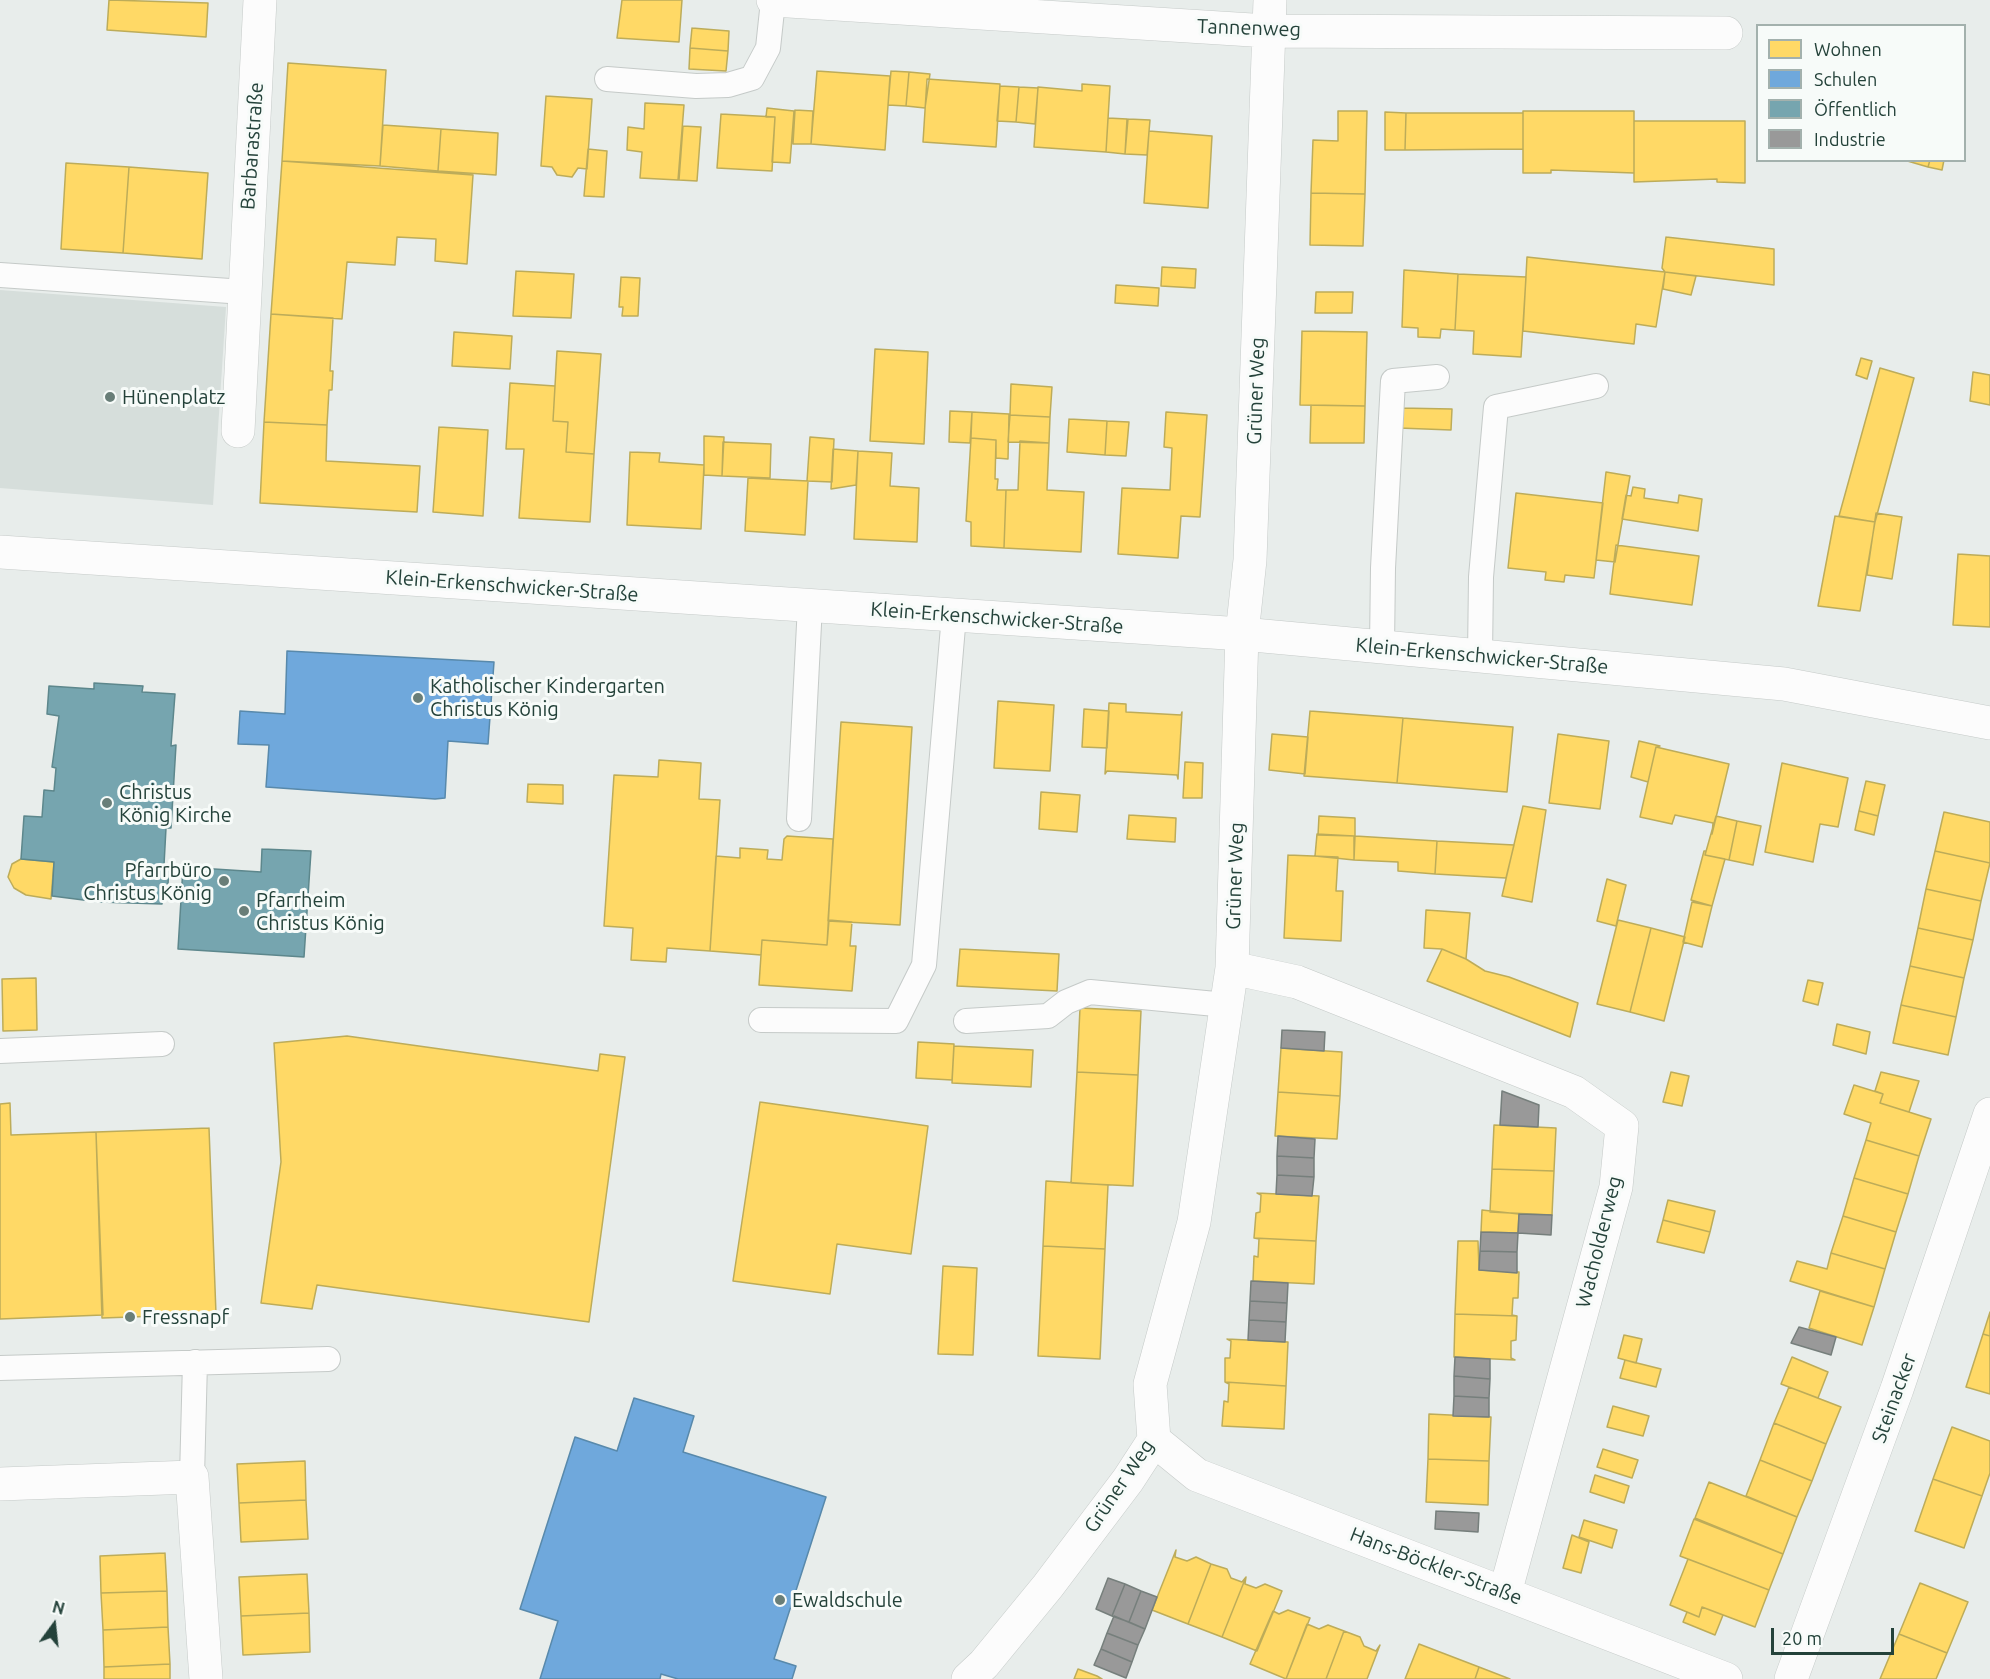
<!DOCTYPE html>
<meta charset="utf-8">
<style>
body{margin:0}
#map{position:relative;width:1990px;height:1679px;overflow:hidden;background:#e8edeb;font-family:Ubuntu,sans-serif}
canvas{display:block}
.legend{position:absolute;left:1756px;top:24px;width:210px;height:138px;box-sizing:border-box;background:#f7fbf9;border:2px solid #a3b1ad;margin:0;padding:8px 10px;list-style:none;font-size:18px;color:#24423a}
.legend li{display:flex;align-items:center;gap:12px;height:30px}
.legend b{width:30px;border:2px solid #a3b1ad}
.north{position:absolute;left:24px;top:1595px;width:60px;height:60px;-webkit-text-stroke:4px #f7fbf9;paint-order:stroke;rotate:15deg;font-size:16px;font-weight:700;line-height:24px;text-align:center;color:#24423a}
.north::after{content:'';display:block;margin:auto;width:21px;height:27px;background:#24423a;clip-path:polygon(50% 0,100% 100%,50% 72%,0 100%)}
.scale{position:absolute;left:1771px;top:1628px;width:123px;height:27px;box-sizing:border-box;border:3px solid #24423a;border-top:0;padding-left:8px;font-size:18px;line-height:21px;white-space:nowrap;color:#24423a;-webkit-text-stroke:4px #f7fbf9;paint-order:stroke}
</style>
<div id="map">
<canvas width="1990" height="1679"></canvas>
<ul class="legend">
<li><b style="height:16px;background:#ffd966"></b>Wohnen</li>
<li><b style="height:16px;background:#6fa8dc"></b>Schulen</li>
<li><b style="height:16px;background:#76a5af"></b>Öffentlich</li>
<li><b style="height:16px;background:#999"></b>Industrie</li>
</ul>
<div class="north">N</div>
<div class="scale">20 m</div>
</div>
<script>
const g = document.querySelector('canvas').getContext('2d');
g.lineJoin = 'round';
function fillPath(path, color) {
  g.fillStyle = color;
  g.fill(path, 'evenodd');
}
function toPath(rows) {
  const path = new Path2D();
  for (const r of rows) {
    path.moveTo(r[0], r[1]);
    for (let i = 2; i < r.length; i += 2) path.lineTo(r[i], r[i + 1]);
  }
  return path;
}
function strokePath(path, color, width, dash) {
  g.strokeStyle = color;
  g.lineWidth = width;
  g.lineCap = dash ? 'butt' : 'round';
  g.setLineDash(dash || []);
  g.stroke(path);
}
function label(font, color, halo, rows, align = 'center') {
  g.font = font + ' Ubuntu,sans-serif';
  g.lineWidth = 6;
  g.setLineDash([]);
  g.textBaseline = 'middle';
  g.strokeStyle = halo;
  g.fillStyle = color;
  for (const [text, x, y, turn = 0] of rows) {
    g.save();
    g.translate(x, y);
    g.rotate((+turn || 0) * Math.PI / 180);
    g.textAlign = isNaN(turn) ? turn : align;
    if (halo) g.strokeText(text, 0, 0);
    g.fillText(text, 0, 0);
    g.restore();
  }
}
const built = toPath([
 [0,290,226,307,213,505,0,488]
]);
const homes = toPath([
 [109,0,208,3,206,37,107,30,109,0],
 [622,0,682,0,679,42,617,38,622,0],
 [692,28,729,31,728,51,690,48,692,28],
 [690,48,728,51,726,71,689,69,690,48],
 [288,63,386,70,380,166,282,161,288,63],
 [817,71,890,76,885,150,811,144,817,71],
 [891,71,909,72,906,106,888,105,891,71],
 [909,72,930,74,925,108,906,106,909,72],
 [927,79,1000,84,996,147,923,142,927,79],
 [1082,84,1110,86,1106,152,1034,147,1038,87,1082,91,1082,84],
 [1000,86,1019,87,1016,122,997,121,1000,86],
 [1019,87,1038,88,1035,124,1016,122,1019,87],
 [546,96,592,99,587,169,578,168,572,177,557,175,552,167,541,166,546,96],
 [645,103,684,105,678,180,640,178,642,152,627,150,628,127,644,129,645,103],
 [767,108,794,111,790,163,772,162,775,117,766,117,767,108],
 [795,110,813,111,811,144,793,144,795,110],
 [1338,111,1367,111,1365,194,1311,193,1313,140,1338,141,1338,111],
 [1523,111,1634,111,1634,173,1551,170,1551,173,1523,173,1523,111],
 [1385,112,1406,113,1405,150,1385,150,1385,112],
 [1406,113,1523,113,1523,149,1405,150,1406,113],
 [721,114,775,117,772,171,717,168,721,114],
 [1108,118,1127,119,1125,154,1106,152,1108,118],
 [1128,119,1150,120,1147,155,1125,154,1128,119],
 [1634,121,1745,121,1745,183,1717,182,1717,179,1634,182,1634,121],
 [383,125,441,129,438,171,380,166,383,125],
 [683,126,701,127,697,181,679,180,683,126],
 [441,129,498,133,496,175,438,171,441,129],
 [1149,131,1212,136,1208,208,1144,203,1149,131],
 [588,149,607,151,604,197,584,196,588,149],
 [1904,160,1930,160,1928,167,1904,160],
 [1930,160,1944,160,1942,170,1928,167,1930,160],
 [282,161,473,175,467,264,435,261,436,239,397,237,395,265,347,262,342,319,271,314,282,161],
 [66,163,129,167,123,253,61,249,66,163],
 [129,167,208,173,202,259,123,253,129,167],
 [1311,193,1365,194,1363,246,1310,245,1311,193],
 [1666,237,1774,249,1774,285,1665,272,1662,268,1666,237],
 [1527,257,1665,272,1656,327,1636,324,1634,344,1523,331,1527,257],
 [1162,267,1196,269,1195,288,1161,286,1162,267],
 [1404,270,1458,274,1455,330,1441,329,1440,338,1418,337,1418,328,1402,327,1404,270],
 [516,271,574,274,571,318,513,316,516,271],
 [1665,272,1696,276,1691,295,1663,289,1665,272],
 [1458,274,1526,277,1521,357,1473,354,1474,331,1455,330,1458,274],
 [621,277,640,278,638,316,622,316,623,307,619,307,621,277],
 [1116,285,1159,288,1158,306,1115,303,1116,285],
 [1316,292,1353,292,1352,313,1315,313,1316,292],
 [271,314,333,318,330,371,333,371,332,390,329,390,327,425,264,422,271,314],
 [1302,331,1367,332,1365,406,1300,405,1302,331],
 [454,332,512,336,510,369,452,366,454,332],
 [875,349,928,352,924,444,870,441,875,349],
 [557,351,601,354,594,454,566,452,568,422,553,421,557,351],
 [1861,358,1872,361,1867,379,1856,375,1861,358],
 [1880,368,1914,378,1875,522,1839,516,1880,368],
 [1973,372,1990,375,1990,405,1970,401,1973,372],
 [510,383,555,386,553,421,568,422,566,452,594,454,590,522,519,518,524,449,506,449,510,383],
 [1011,384,1052,387,1050,417,1010,415,1011,384],
 [1311,405,1365,406,1364,443,1310,443,1311,405],
 [1400,408,1452,409,1451,430,1399,428,1400,408],
 [950,411,972,412,970,443,949,442,950,411],
 [972,412,1009,414,1008,459,996,458,996,440,971,438,972,412],
 [1166,412,1207,415,1200,517,1181,516,1178,558,1118,554,1122,488,1170,490,1172,448,1164,447,1166,412],
 [1010,415,1050,417,1049,443,1008,442,1010,415],
 [1069,419,1107,421,1105,455,1067,452,1069,419],
 [1107,421,1129,422,1126,456,1105,455,1107,421],
 [264,422,327,425,326,461,420,466,417,512,260,503,264,422],
 [439,427,488,430,483,516,433,512,439,427],
 [704,436,724,437,722,476,704,475,704,436],
 [810,437,834,439,832,482,807,481,810,437],
 [971,438,996,440,995,479,998,479,997,490,1006,490,1004,548,971,546,971,522,966,521,971,438],
 [1020,441,1049,443,1047,490,1084,492,1081,552,1004,548,1006,490,1018,490,1020,441],
 [723,442,771,444,770,478,722,476,723,442],
 [833,449,858,451,856,485,831,489,833,449],
 [858,451,892,453,890,486,919,488,917,542,854,539,858,451],
 [630,452,660,453,659,462,704,465,701,529,627,525,630,452],
 [1606,472,1630,476,1615,562,1596,560,1606,472],
 [748,478,808,481,805,535,745,531,748,478],
 [1633,487,1645,489,1644,498,1678,503,1679,495,1702,499,1698,531,1622,519,1626,495,1631,496,1633,487],
 [1516,493,1603,503,1594,578,1565,575,1564,582,1545,580,1546,572,1508,568,1516,493],
 [1876,513,1902,517,1892,579,1867,575,1876,513],
 [1835,516,1875,522,1860,611,1818,606,1835,516],
 [1616,545,1699,556,1692,605,1610,594,1616,545],
 [1958,554,1990,556,1990,627,1953,625,1958,554],
 [998,701,1054,705,1050,771,994,768,998,701],
 [1109,703,1126,704,1126,712,1181,715,1182,712,1178,779,1177,775,1107,771,1105,774,1109,703],
 [1084,709,1109,711,1107,748,1082,747,1084,709],
 [1310,711,1403,718,1397,783,1304,776,1310,711],
 [1403,718,1513,727,1507,792,1397,783,1403,718],
 [841,722,912,727,900,925,828,921,841,722],
 [1272,734,1308,737,1305,774,1269,770,1272,734],
 [1558,734,1609,741,1600,809,1549,803,1558,734],
 [1639,741,1660,746,1656,747,1648,782,1631,777,1639,741],
 [1656,747,1729,764,1712,834,1713,823,1675,815,1672,824,1640,817,1656,747],
 [659,760,701,763,699,799,720,800,710,951,667,948,666,962,631,960,633,928,604,926,614,775,658,777,659,760],
 [1185,762,1203,763,1202,798,1183,798,1185,762],
 [1782,763,1848,778,1838,827,1820,824,1813,862,1765,852,1782,763],
 [1866,781,1885,785,1878,816,1859,811,1866,781],
 [528,784,563,785,563,804,527,802,528,784],
 [1041,792,1080,795,1077,832,1039,829,1041,792],
 [1523,806,1546,810,1532,902,1502,896,1523,806],
 [1859,811,1878,816,1874,835,1855,830,1859,811],
 [1944,812,1990,822,1990,863,1935,851,1944,812],
 [1129,815,1176,818,1175,842,1127,839,1129,815],
 [1319,816,1355,818,1355,836,1318,835,1319,816],
 [1716,816,1737,821,1729,860,1705,855,1716,816],
 [1737,821,1761,826,1753,865,1729,860,1737,821],
 [1317,834,1354,836,1354,860,1315,856,1317,834],
 [787,836,833,839,827,945,762,940,761,955,710,951,716,856,740,858,740,848,768,850,767,859,782,860,784,839,787,836],
 [1355,836,1437,841,1435,874,1398,871,1398,862,1354,860,1355,836],
 [1437,841,1514,845,1506,878,1435,874,1437,841],
 [1704,851,1706,851,1705,855,1725,859,1712,906,1691,900,1704,851],
 [1935,851,1990,863,1981,901,1926,889,1935,851],
 [1288,855,1338,857,1336,891,1343,891,1341,941,1284,938,1288,855],
 [21,859,54,862,51,899,26,895,14,888,8,877,12,864,21,859],
 [1607,879,1626,885,1616,926,1597,921,1607,879],
 [1926,889,1981,901,1973,940,1918,928,1926,889],
 [1692,902,1712,906,1702,947,1683,942,1692,902],
 [1426,910,1470,913,1466,959,1442,949,1424,948,1426,910],
 [829,920,852,922,850,946,856,946,852,991,759,985,762,940,827,945,829,920],
 [1618,920,1651,928,1630,1012,1597,1004,1618,920],
 [1651,928,1685,937,1664,1021,1630,1012,1651,928],
 [1918,928,1973,940,1964,978,1910,966,1918,928],
 [960,949,1059,954,1057,991,957,986,960,949],
 [1442,949,1466,959,1485,971,1509,977,1578,1003,1570,1037,1427,981,1442,949],
 [1910,966,1964,978,1956,1017,1901,1005,1910,966],
 [36,978,37,1030,3,1031,2,979,36,978],
 [1808,980,1823,983,1818,1005,1803,1001,1808,980],
 [1901,1005,1956,1017,1948,1055,1893,1043,1901,1005],
 [1080,1008,1141,1011,1138,1075,1077,1072,1080,1008],
 [1837,1024,1870,1032,1866,1054,1833,1045,1837,1024],
 [347,1036,598,1071,600,1054,625,1057,589,1322,317,1285,312,1309,261,1303,281,1162,274,1043,347,1036],
 [918,1042,954,1044,952,1080,916,1078,918,1042],
 [954,1046,1033,1050,1031,1087,952,1083,954,1046],
 [1281,1048,1342,1052,1340,1096,1278,1092,1281,1048],
 [1077,1072,1138,1075,1133,1186,1071,1183,1077,1072],
 [1671,1072,1689,1076,1682,1106,1663,1102,1671,1072],
 [1881,1072,1919,1081,1909,1112,1880,1103,1883,1094,1875,1091,1881,1072],
 [1854,1085,1883,1094,1880,1103,1931,1119,1919,1156,1866,1140,1871,1123,1844,1114,1854,1085],
 [1278,1092,1340,1096,1337,1139,1275,1136,1278,1092],
 [760,1102,928,1126,911,1254,837,1244,830,1294,733,1281,760,1102],
 [10,1103,11,1135,96,1132,103,1315,0,1319,0,1104,10,1103],
 [1494,1125,1556,1128,1554,1171,1492,1169,1494,1125],
 [209,1128,216,1314,102,1318,96,1132,209,1128],
 [1866,1140,1919,1156,1908,1194,1854,1178,1866,1140],
 [1492,1169,1554,1171,1552,1215,1490,1212,1492,1169],
 [1854,1178,1908,1194,1896,1232,1843,1216,1854,1178],
 [1046,1181,1108,1185,1105,1249,1043,1246,1046,1181],
 [1257,1193,1319,1196,1316,1241,1254,1238,1256,1213,1260,1212,1261,1195,1257,1193],
 [1668,1200,1715,1211,1710,1232,1663,1220,1668,1200],
 [1482,1210,1519,1214,1518,1233,1481,1232,1482,1210],
 [1843,1216,1896,1232,1885,1269,1831,1253,1843,1216],
 [1663,1220,1710,1232,1704,1253,1657,1242,1663,1220],
 [1254,1238,1316,1241,1314,1284,1253,1281,1254,1256,1258,1257,1259,1239,1254,1238],
 [1458,1241,1478,1241,1479,1270,1519,1272,1518,1298,1513,1298,1512,1315,1517,1316,1455,1314,1458,1241],
 [1043,1246,1105,1249,1100,1359,1038,1356,1043,1246],
 [1831,1253,1885,1269,1874,1307,1790,1281,1797,1261,1827,1269,1831,1253],
 [943,1266,977,1268,973,1355,938,1354,943,1266],
 [1820,1291,1874,1307,1862,1345,1809,1328,1820,1291],
 [1990,1312,1990,1336,1983,1334,1990,1312],
 [1455,1314,1517,1316,1516,1340,1511,1341,1511,1358,1515,1360,1454,1357,1455,1314],
 [1983,1334,1990,1336,1990,1394,1966,1387,1983,1334],
 [1624,1335,1642,1339,1636,1363,1618,1358,1624,1335],
 [1227,1339,1288,1342,1286,1386,1225,1382,1225,1358,1230,1358,1231,1341,1227,1339],
 [1792,1357,1828,1372,1818,1398,1781,1384,1792,1357],
 [1625,1360,1661,1369,1656,1387,1620,1378,1625,1360],
 [1225,1382,1286,1386,1284,1429,1222,1426,1224,1401,1228,1402,1229,1384,1225,1382],
 [1789,1387,1841,1407,1826,1444,1774,1423,1789,1387],
 [1613,1406,1649,1416,1643,1436,1607,1427,1613,1406],
 [1429,1414,1491,1417,1489,1461,1428,1459,1429,1414],
 [1774,1423,1826,1444,1812,1481,1760,1460,1774,1423],
 [1952,1427,1990,1441,1990,1473,1982,1496,1933,1479,1952,1427],
 [1603,1449,1638,1460,1632,1478,1597,1467,1603,1449],
 [1428,1459,1489,1461,1488,1505,1426,1502,1428,1459],
 [1760,1460,1812,1481,1797,1517,1746,1496,1760,1460],
 [305,1461,306,1500,239,1503,237,1464,305,1461],
 [1595,1475,1629,1486,1624,1503,1590,1492,1595,1475],
 [1933,1479,1982,1496,1964,1548,1915,1531,1933,1479],
 [1709,1482,1797,1517,1783,1554,1695,1518,1709,1482],
 [306,1500,308,1539,241,1542,239,1503,306,1500],
 [1694,1519,1783,1554,1769,1590,1680,1556,1694,1519],
 [1584,1520,1617,1530,1612,1548,1579,1537,1584,1520],
 [1572,1535,1589,1542,1581,1573,1563,1568,1572,1535],
 [1176,1550,1175,1557,1187,1561,1196,1557,1211,1564,1188,1624,1152,1610,1176,1550],
 [165,1553,167,1591,101,1593,100,1556,165,1553],
 [1688,1559,1769,1590,1755,1627,1702,1607,1699,1617,1670,1605,1688,1559],
 [1211,1564,1227,1569,1231,1578,1242,1582,1246,1577,1222,1637,1188,1624,1211,1564],
 [307,1574,309,1613,241,1616,239,1577,307,1574],
 [1246,1577,1245,1584,1256,1588,1265,1584,1282,1591,1257,1651,1222,1637,1246,1577],
 [1920,1583,1968,1602,1947,1653,1899,1634,1920,1583],
 [167,1591,168,1627,103,1630,101,1593,167,1591],
 [1702,1607,1723,1615,1715,1635,1683,1622,1687,1612,1699,1617,1702,1607],
 [1288,1610,1310,1618,1286,1679,1250,1664,1273,1611,1279,1614,1288,1610],
 [309,1613,310,1652,243,1655,241,1616,309,1613],
 [1307,1624,1319,1629,1328,1625,1344,1631,1326,1679,1286,1679,1307,1624],
 [168,1627,170,1664,104,1667,103,1630,168,1627],
 [1344,1631,1360,1637,1364,1646,1376,1651,1380,1645,1367,1679,1326,1679,1344,1631],
 [1899,1634,1947,1653,1936,1679,1880,1679,1899,1634],
 [1419,1644,1479,1667,1475,1679,1405,1679,1419,1644],
 [170,1664,170,1679,104,1679,104,1667,170,1664],
 [1479,1667,1510,1679,1475,1679,1479,1667],
 [1078,1669,1097,1676,1102,1679,1074,1679,1078,1669]
]);
const schools = toPath([
 [287,651,494,662,488,744,448,741,445,798,435,799,266,787,269,745,238,744,240,711,285,714,287,651],
 [634,1398,694,1416,683,1452,826,1497,774,1659,796,1666,792,1679,678,1679,661,1674,660,1679,540,1679,558,1621,520,1609,575,1437,617,1451,634,1398]
]);
const public = toPath([
 [94,683,143,686,142,692,175,694,171,746,176,745,171,828,166,828,164,865,169,865,168,884,166,890,162,890,162,904,99,902,52,896,54,862,21,859,24,816,42,817,44,790,54,791,56,768,52,767,59,716,47,714,49,686,94,689,94,683],
 [262,849,311,851,304,957,178,949,183,867,261,872,262,849]
]);
const industry = toPath([
 [1282,1030,1325,1032,1324,1051,1281,1048,1282,1030],
 [1502,1091,1539,1105,1538,1127,1500,1125,1502,1091],
 [1278,1136,1315,1139,1314,1158,1277,1156,1278,1136],
 [1277,1156,1314,1158,1314,1177,1277,1175,1277,1156],
 [1277,1175,1314,1177,1312,1196,1276,1194,1277,1175],
 [1519,1214,1552,1215,1551,1235,1518,1233,1519,1214],
 [1481,1232,1518,1233,1517,1252,1480,1251,1481,1232],
 [1480,1251,1517,1252,1517,1273,1479,1270,1480,1251],
 [1251,1281,1288,1283,1287,1303,1250,1301,1251,1281],
 [1250,1301,1287,1303,1286,1322,1249,1320,1250,1301],
 [1249,1320,1286,1322,1285,1342,1248,1340,1249,1320],
 [1799,1327,1836,1337,1831,1355,1791,1343,1799,1327],
 [1455,1357,1490,1359,1490,1379,1454,1376,1455,1357],
 [1454,1376,1490,1379,1489,1398,1454,1396,1454,1376],
 [1454,1396,1489,1398,1489,1417,1453,1416,1454,1396],
 [1436,1511,1479,1513,1478,1532,1435,1529,1436,1511],
 [1108,1578,1125,1584,1112,1616,1096,1609,1108,1578],
 [1125,1584,1141,1591,1129,1622,1112,1616,1125,1584],
 [1141,1591,1157,1597,1145,1629,1129,1622,1141,1591],
 [1114,1616,1145,1629,1138,1645,1107,1633,1114,1616],
 [1107,1633,1138,1645,1132,1662,1101,1649,1107,1633],
 [1101,1649,1132,1662,1126,1678,1094,1665,1101,1649]
]);
const service = toPath([
 [607,79,696,86,728,85,752,78,768,48,773,1],
 [0,275,244,292],
 [1382,647,1383,568,1393,381,1437,377],
 [1480,656,1481,577,1496,407,1596,386],
 [799,819,810,605],
 [761,1020,896,1021,924,965,954,615],
 [966,1021,1048,1016,1066,1002,1090,992,1226,1005],
 [0,1051,162,1044],
 [0,1368,328,1359],
 [192,1477,195,1362]
]);
const minor = toPath([
 [773,0,1268,31,1726,33],
 [238,431,260,0],
 [1232,968,1297,982,1574,1092,1622,1126,1616,1187,1505,1593],
 [1154,1440,1197,1475,1726,1679],
 [0,1484,192,1477,206,1679],
 [968,1679,984,1664,1048,1586,1128,1480,1154,1440,1150,1384,1194,1222,1232,968,1242,634,1250,560,1270,0],
 [1791,1679,1897,1389,1990,1114]
]);
const tertiary = toPath([
 [0,552,1242,634,1784,684,1990,723]
]);
const markers = [
 [110,397,6,"#697e78"],
 [418,698,6,"#697e78"],
 [107,803,6,"#697e78"],
 [224,881,6,"#697e78"],
 [244,911,6,"#697e78"],
 [130,1317,6,"#697e78"],
 [780,1600,6,"#697e78"]
];
const streetNames = [
 ["Tannenweg",1249,28,2],
 ["Barbarastraße",252,146,-86],
 ["Grüner Weg",1256,391,-88],
 ["Klein-Erkenschwicker-Straße",512,586,4],
 ["Klein-Erkenschwicker-Straße",997,618,4],
 ["Klein-Erkenschwicker-Straße",1482,656,5],
 ["Grüner Weg",1235,876,-88],
 ["Wacholderweg",1599,1242,-76],
 ["Steinacker",1894,1398,-70],
 ["Grüner Weg",1119,1486,-56],
 ["Hans-Böckler-Straße",1436,1566,21]
];
const poiNames = [
 ["Hünenplatz",122,397],
 ["Katholischer Kindergarten",430,686],
 ["Christus König",430,709],
 ["Christus",119,792],
 ["König Kirche",119,815],
 ["Pfarrbüro",212,870,"right"],
 ["Christus König",212,893,"right"],
 ["Pfarrheim",256,900],
 ["Christus König",256,923],
 ["Fressnapf",142,1317],
 ["Ewaldschule",792,1600]
];
fillPath(built, '#d6dedb');
fillPath(homes, '#ffd966');
strokePath(homes, '#bdac59', 1.5);
fillPath(schools, '#6fa8dc');
strokePath(schools, '#5889ab', 1.5);
fillPath(public, '#76a5af');
strokePath(public, '#5d878c', 1.5);
fillPath(industry, '#999');
strokePath(industry, '#767f7c', 1.5);
strokePath(service, '#c5cac8', 26);
strokePath(minor, '#c5cac8', 34);
strokePath(tertiary, '#c5cac8', 34);
strokePath(service, '#fcfcfc', 24);
strokePath(minor, '#fcfcfc', 33);
strokePath(tertiary, '#fcfcfc', 33);
for (const [x, y, r, color] of markers) {
  const dot = new Path2D();
  dot.arc(x, y, r, 0, 2 * Math.PI);
  g.fillStyle = color;
  g.fill(dot);
  strokePath(dot, '#f7fbf9', 2);
}
label('20px', '#24423a', '#f7fbf9', streetNames);
label('20px', '#24423a', '#f7fbf9', poiNames, 'left');
</script>
